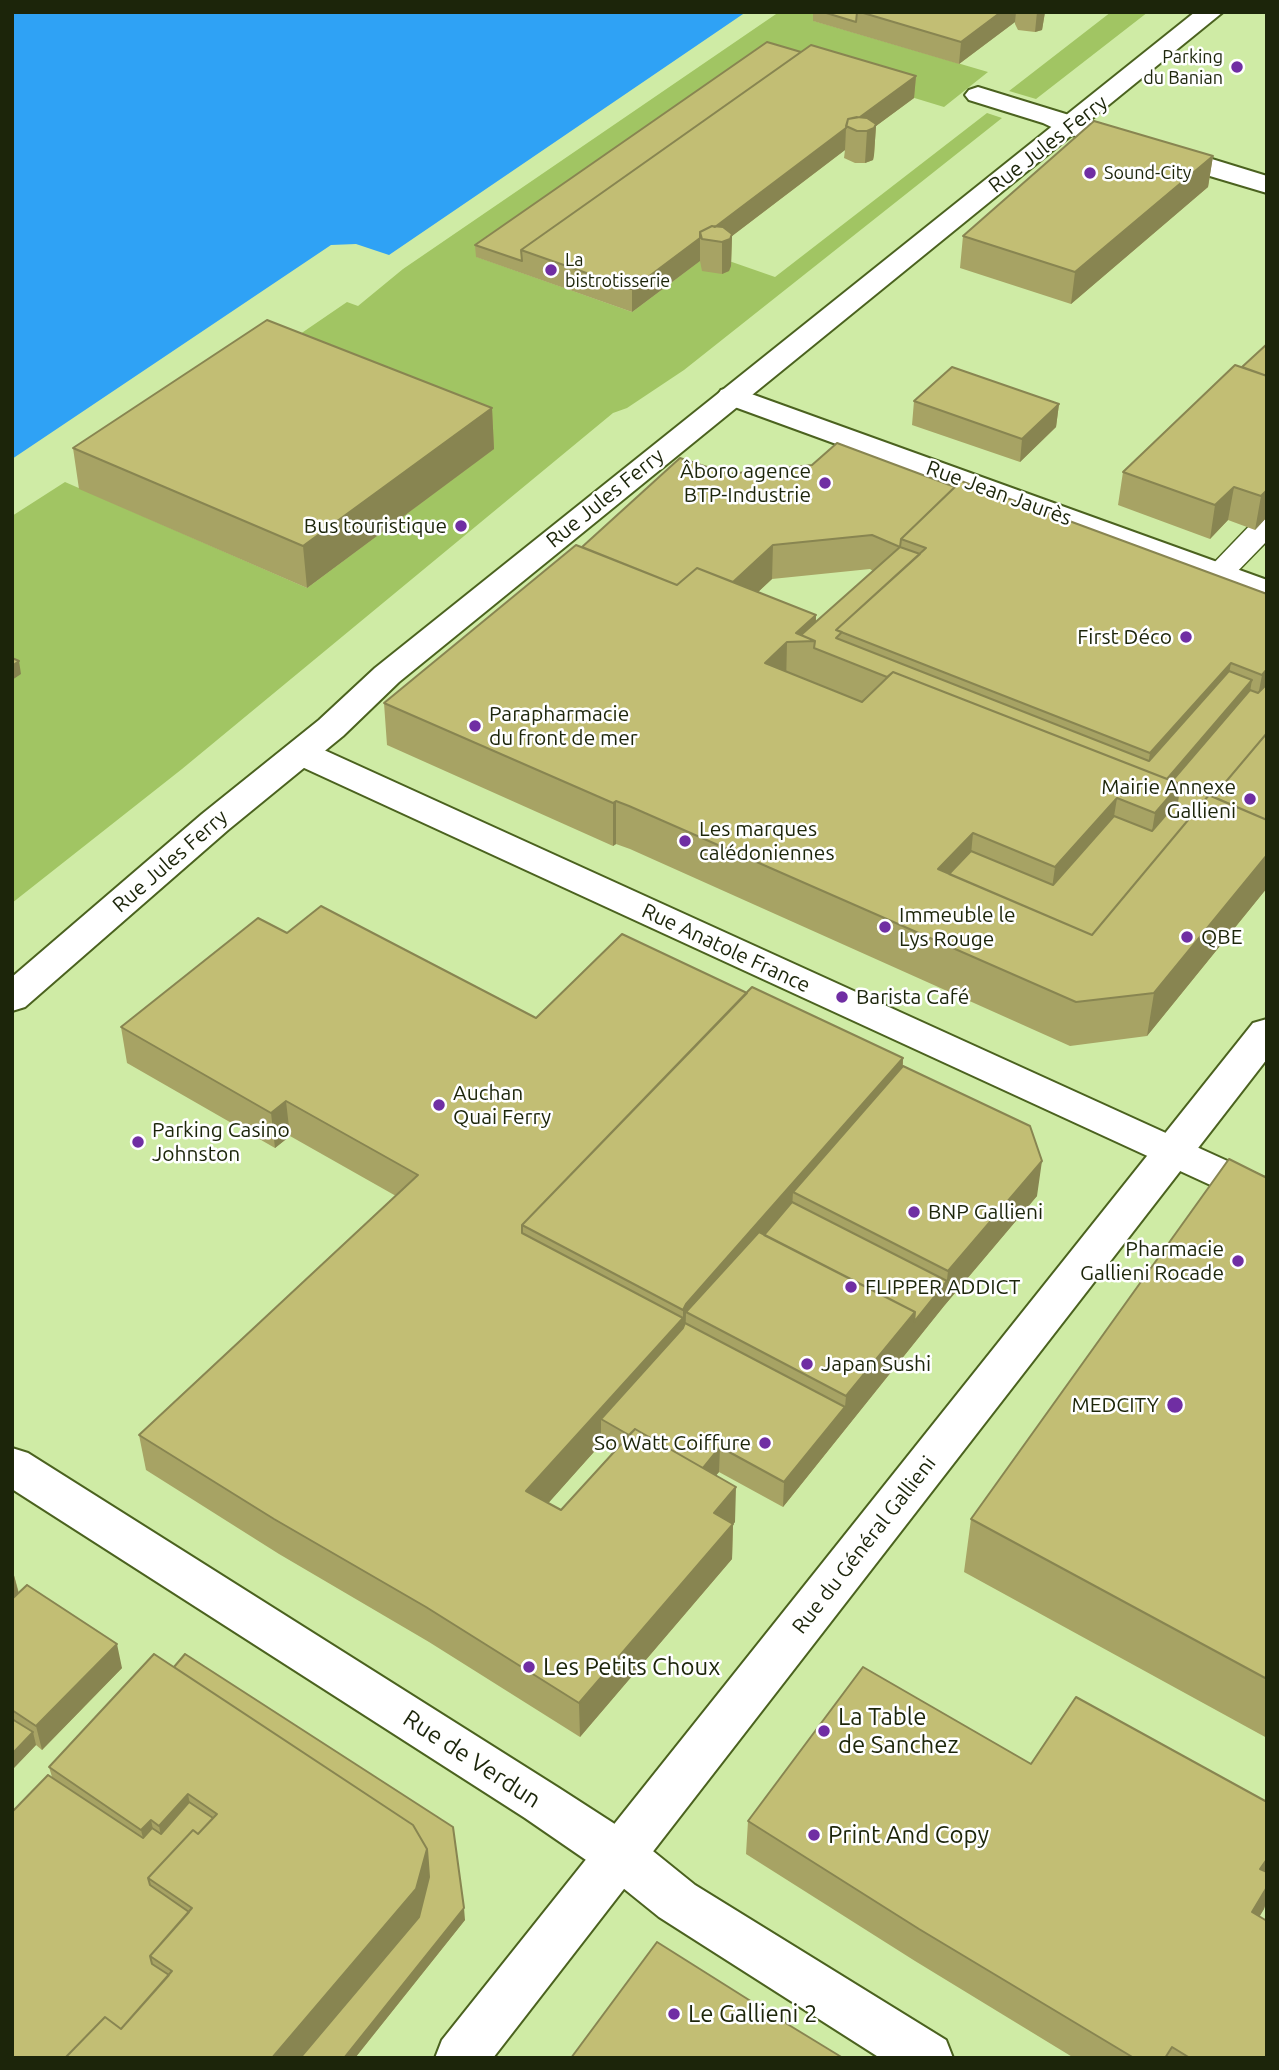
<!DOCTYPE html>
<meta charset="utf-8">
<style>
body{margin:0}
#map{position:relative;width:1279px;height:2070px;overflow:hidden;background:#cfeba5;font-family:Ubuntu,sans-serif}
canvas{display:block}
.frame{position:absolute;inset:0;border:14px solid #1c250a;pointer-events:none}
</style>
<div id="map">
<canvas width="1279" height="2070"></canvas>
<div class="frame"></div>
</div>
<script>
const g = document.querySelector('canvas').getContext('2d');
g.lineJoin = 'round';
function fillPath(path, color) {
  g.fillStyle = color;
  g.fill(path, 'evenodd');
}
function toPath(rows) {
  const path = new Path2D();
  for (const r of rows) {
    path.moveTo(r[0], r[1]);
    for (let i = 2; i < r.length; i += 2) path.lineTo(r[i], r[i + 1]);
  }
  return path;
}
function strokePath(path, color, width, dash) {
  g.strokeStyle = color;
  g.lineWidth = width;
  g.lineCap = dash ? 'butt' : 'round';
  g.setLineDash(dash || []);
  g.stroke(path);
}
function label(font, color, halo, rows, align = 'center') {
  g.font = font + ' Ubuntu,sans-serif';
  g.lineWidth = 5;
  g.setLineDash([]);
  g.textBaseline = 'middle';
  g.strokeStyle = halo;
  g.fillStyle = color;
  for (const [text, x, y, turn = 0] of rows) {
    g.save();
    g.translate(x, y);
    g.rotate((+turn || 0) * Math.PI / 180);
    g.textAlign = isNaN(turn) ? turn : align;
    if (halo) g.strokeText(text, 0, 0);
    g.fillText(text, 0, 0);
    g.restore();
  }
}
const green = toPath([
 [779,12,825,12,814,21,988,72,944,107,767,53,477,257,632,312,709,254,775,277,987,113,1002,118,684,370,627,408,613,413,182,769,12,903,12,516,65,482,307,588,493,449,265,358,347,302,358,306,403,269],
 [1111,12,1148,12,1036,99,1009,91]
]);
const water = toPath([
 [12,12,746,12,389,255,356,244,331,245,12,459]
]);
const service = toPath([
 [1267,515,1267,541,1229,580,1219,583,1209,580,1204,574,1209,568,1257,518,1267,515]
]);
const minor = toPath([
 [978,87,1267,176,1267,193,1062,132,1043,123,969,100,965,95,969,90,978,87],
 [732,387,1267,580,1267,601,721,402,717,396,721,390,732,387],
 [301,742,313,745,1267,1179,1267,1211,289,761,284,753,289,745,301,742],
 [12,1448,28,1453,559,1788,638,1839,695,1885,946,2040,953,2058,880,2058,659,1917,602,1871,525,1818,12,1489,12,1448]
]);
const primary = toPath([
 [1195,12,1223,12,399,682,343,736,228,830,25,1007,12,1011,12,977,202,814,319,720,375,668,1195,12],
 [1267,1019,1267,1059,493,2058,435,2058,442,2040,1253,1023,1267,1019]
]);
const wall = toPath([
 [813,12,1045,12,1042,30,1035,32,1018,30,1015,24,1015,22,959,64,813,21],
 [801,52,916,76,914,98,876,126,874,155,873,160,865,163,855,163,844,158,845,150,732,236,731,266,729,271,722,274,702,271,700,261,632,312,476,257,475,245],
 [1213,156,1208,187,1071,304,960,268,963,236],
 [1267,344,1267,517,1255,530,1228,520,1210,539,1118,505,1123,472],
 [914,401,1059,404,1056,427,1020,462,912,425],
 [492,408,494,449,307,588,79,489,73,448],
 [728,474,955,487,1267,594,1267,888,1147,1036,1070,1046,630,849,616,844,613,846,387,745,384,703,582,547],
 [870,569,873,571,816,622,816,615,758,592,772,579],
 [287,933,536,1018,747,993,903,1058,903,1066,1037,1196,944,1306,783,1507,719,1472,716,1475,735,1522,733,1524,732,1559,580,1737,429,1642,279,1554,146,1470,139,1435,396,1196,290,1136,275,1148,127,1063,121,1027],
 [601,1444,614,1451,561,1510,548,1503],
 [1267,1178,1267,1738,964,1572,971,1519],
 [12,1568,19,1593,122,1668,42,1750,36,1745,12,1770],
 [154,1654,465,1920,355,2058,12,2058,52,1777,49,1767],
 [1031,1764,1267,1802,1267,1899,1264,1909,1259,1916,1267,2058,1074,2058,915,1961,746,1854,748,1821]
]);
const shadedWall = toPath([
 [1001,12,1016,12,1015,22,959,64,961,42],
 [1037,12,1045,12,1042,30,1035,32],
 [916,76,914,98,876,126,874,155,873,160,865,163,867,131,847,127],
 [846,128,845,150,732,236,731,266,729,271,722,274,722,242,702,237],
 [1213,156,1208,187,1071,304,1075,272],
 [700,238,700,261,632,312,632,289],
 [1059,404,1056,427,1020,462,1022,439],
 [492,408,494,449,307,588,303,546],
 [1234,487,1228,520,1210,539,1215,505],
 [1267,490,1267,517,1255,530,1261,496],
 [773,545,772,579,726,622,727,587],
 [816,615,815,648,815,641,796,633],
 [787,642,786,685,765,663],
 [19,661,21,674,12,680,12,666],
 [1231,663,1223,706,1146,779,1150,753],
 [1267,669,1267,676,1260,710,1254,717,1262,675],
 [1252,680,1246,715,1173,827,1148,856,1155,813,1161,785],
 [1117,798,1110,841,1049,910,1055,867],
 [616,801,616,844,613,846,613,803],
 [973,833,969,876,951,894,938,869],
 [1267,855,1267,888,1147,1036,1154,993],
 [903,1058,900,1102,793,1192,791,1226,686,1312,685,1348,601,1419,601,1444,528,1526,526,1491,683,1318,683,1310,686,1304],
 [286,1101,290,1136,275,1148,271,1113],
 [1042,1161,1037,1196,944,1306,948,1271],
 [947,1281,944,1306,783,1507,784,1482,845,1407,846,1396,915,1312],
 [720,1447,719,1472,697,1499,698,1474],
 [736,1487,735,1522,713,1548,714,1513],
 [733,1524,732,1559,580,1737,579,1703],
 [12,1568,21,1603,12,1612],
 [117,1644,122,1668,42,1750,36,1726],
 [33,1732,36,1745,12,1770,12,1754],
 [188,1794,196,1835,167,1866,159,1826],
 [151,1820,160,1861,151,1871,141,1830],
 [427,1849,431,1890,420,1929,312,2058,272,2058],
 [1267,1859,1267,1876,1260,1869],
 [1267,1887,1267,1899,1264,1909,1243,1945,1252,1912],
 [464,1908,465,1920,355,2058,344,2058]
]);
const building = toPath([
 [823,12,857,12,856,22,823,12],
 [860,12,1001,12,961,42,860,12],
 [767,42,801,52,521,250,522,261,475,245,767,42],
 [811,45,916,76,860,117,848,119,846,128,715,227,712,226,700,232,700,238,632,289,521,250,811,45],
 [857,117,867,118,876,124,874,128,867,131,857,131,846,126,848,119,857,117],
 [1094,121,1213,156,1075,272,963,236,1094,121],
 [712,226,723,227,732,234,730,239,722,242,702,239,700,232,712,226],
 [267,320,492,408,303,546,73,448,267,320],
 [1267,344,1267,376,1242,367,1267,344],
 [1235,365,1267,376,1267,490,1261,496,1234,487,1215,505,1123,472,1235,365],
 [952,367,1059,404,1022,439,914,401,952,367],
 [837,443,955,487,901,539,900,547,872,535,773,545,733,582,697,568,677,585,582,547,680,458,728,474,812,465,837,443],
 [961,481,1267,594,1267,669,1262,675,1231,663,1150,753,836,630,926,548,901,539,961,481],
 [576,545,677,585,697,568,816,615,796,633,815,641,787,642,765,663,862,702,893,672,1180,784,1155,813,1117,798,1055,867,973,833,938,869,1092,935,1209,795,1267,820,1267,855,1154,993,1076,1002,629,806,616,801,613,803,384,703,576,545],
 [900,547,920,554,836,630,842,632,836,638,1149,761,1229,671,1252,680,1167,779,893,672,887,677,814,648,815,641,801,635,900,547],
 [12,658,19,661,12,666,12,658],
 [1265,686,1267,687,1267,733,1213,797,1209,795,1092,935,949,874,971,851,1053,885,1114,816,1152,831,1177,802,1180,784,1172,781,1250,690,1258,693,1265,686],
 [1267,733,1267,820,1213,797,1267,733],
 [321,906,536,1018,622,934,747,993,522,1225,522,1233,683,1318,526,1491,561,1510,635,1429,736,1487,714,1513,733,1524,579,1703,426,1607,274,1519,139,1435,418,1175,286,1101,271,1113,121,1027,258,918,287,933,321,906],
 [752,987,903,1058,686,1304,683,1310,522,1225,752,987],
 [903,1066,1030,1126,1042,1161,948,1271,793,1192,903,1066],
 [1229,1159,1267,1178,1267,1679,971,1519,1229,1159],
 [792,1202,947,1281,914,1322,915,1312,764,1235,792,1202],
 [759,1232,915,1312,846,1396,686,1312,759,1232],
 [685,1323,845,1407,784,1482,720,1447,703,1468,635,1429,629,1435,601,1419,683,1328,685,1323],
 [27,1585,117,1644,36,1726,12,1710,12,1599,27,1585],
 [154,1654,413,1825,427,1849,416,1889,272,2058,65,2058,105,2017,121,2029,172,1971,150,1956,192,1908,148,1878,193,1830,198,1834,217,1814,188,1794,159,1826,151,1820,141,1830,49,1767,154,1654],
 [185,1654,453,1827,464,1908,344,2058,300,2058,419,1917,429,1877,427,1849,413,1825,174,1667,185,1654],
 [863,1667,1031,1764,1076,1697,1267,1802,1267,1859,1260,1869,1267,1872,1267,1887,1252,1912,1267,1921,1267,2058,1190,2058,1172,2047,1165,2058,1134,2058,919,1929,748,1821,863,1667],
 [12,1719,33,1732,12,1754,12,1719],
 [48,1775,143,1838,152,1828,161,1834,189,1802,213,1818,198,1834,193,1830,148,1878,150,1885,189,1912,150,1956,152,1964,169,1975,121,2029,105,2017,65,2058,12,2058,12,1812,48,1775],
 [657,1942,784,2022,843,2058,571,2058,657,1942]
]);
const markers = [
 [1237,67,7,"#702ea3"],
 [1090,173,7,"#702ea3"],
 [551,270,7,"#702ea3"],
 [825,483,7,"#702ea3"],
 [461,526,7,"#702ea3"],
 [1186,637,7,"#702ea3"],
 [475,726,7,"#702ea3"],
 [1250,799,7,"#702ea3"],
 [685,841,7,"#702ea3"],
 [885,927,7,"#702ea3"],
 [1187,937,7,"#702ea3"],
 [842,997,7,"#702ea3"],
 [439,1105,7,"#702ea3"],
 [138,1142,7,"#702ea3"],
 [914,1212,7,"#702ea3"],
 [1238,1261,7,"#702ea3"],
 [851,1287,7,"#702ea3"],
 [807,1364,7,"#702ea3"],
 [1175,1405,9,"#702ea3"],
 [765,1443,7,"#702ea3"],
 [529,1667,7,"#702ea3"],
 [824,1731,7,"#702ea3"],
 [814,1835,7,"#702ea3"],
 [674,2014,7,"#702ea3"]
];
const farPoinames = [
 ["Parking",1223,57,"right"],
 ["du Banian",1223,78,"right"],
 ["Sound-City",1104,173],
 ["La",565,260],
 ["bistrotisserie",565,281]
];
const streetNames = [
 ["Rue Jules Ferry",1048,144,-38],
 ["Rue Jean Jaurès",999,493,20],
 ["Rue Jules Ferry",605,498,-39],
 ["Rue Jules Ferry",170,861,-41],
 ["Rue Anatole France",726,948,25],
 ["Rue du Général Gallieni",864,1545,-52]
];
const poiNames = [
 ["Âboro agence",811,471,"right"],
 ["BTP-Industrie",811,495,"right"],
 ["Bus touristique",447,526,"right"],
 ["First Déco",1172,637,"right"],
 ["Parapharmacie",489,714],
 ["du front de mer",489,738],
 ["Mairie Annexe",1236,787,"right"],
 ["Gallieni",1236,811,"right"],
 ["Les marques",699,829],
 ["calédoniennes",699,853],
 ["Immeuble le",899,915],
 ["Lys Rouge",899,939],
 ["QBE",1201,937],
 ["Barista Café",856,997],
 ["Auchan",453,1093],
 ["Quai Ferry",453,1117],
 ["Parking Casino",152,1130],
 ["Johnston",152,1154],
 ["BNP Gallieni",928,1212],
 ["Pharmacie",1224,1249,"right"],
 ["Gallieni Rocade",1224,1273,"right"],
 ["FLIPPER ADDICT",865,1287],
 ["Japan Sushi",821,1364],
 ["MEDCITY",1159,1405,"right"],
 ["So Watt Coiffure",751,1443,"right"]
];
const nearPoinames = [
 ["Les Petits Choux",543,1667],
 ["La Table",838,1717],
 ["de Sanchez",838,1745],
 ["Print And Copy",828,1835],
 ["Le Gallieni 2",688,2014]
];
const nearStreetnames = [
 ["Rue de Verdun",472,1759,33]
];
fillPath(green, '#a1c563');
fillPath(water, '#2fa2f5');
strokePath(service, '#4b621f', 3);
strokePath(minor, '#4b621f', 4);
strokePath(primary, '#4b621f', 4);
fillPath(service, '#fff');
fillPath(minor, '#fff');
fillPath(primary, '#fff');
fillPath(wall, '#a7a364');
fillPath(shadedWall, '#888551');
fillPath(building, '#c2be74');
strokePath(building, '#888551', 2);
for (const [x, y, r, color] of markers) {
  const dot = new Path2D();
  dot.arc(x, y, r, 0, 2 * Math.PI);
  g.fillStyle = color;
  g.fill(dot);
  strokePath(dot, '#fff', 2.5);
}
label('18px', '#1c250a', '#fff', farPoinames, 'left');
label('21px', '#1c250a', '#fff', streetNames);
label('21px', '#1c250a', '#fff', poiNames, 'left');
label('24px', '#1c250a', '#fff', nearPoinames, 'left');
label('24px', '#1c250a', '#fff', nearStreetnames);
</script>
